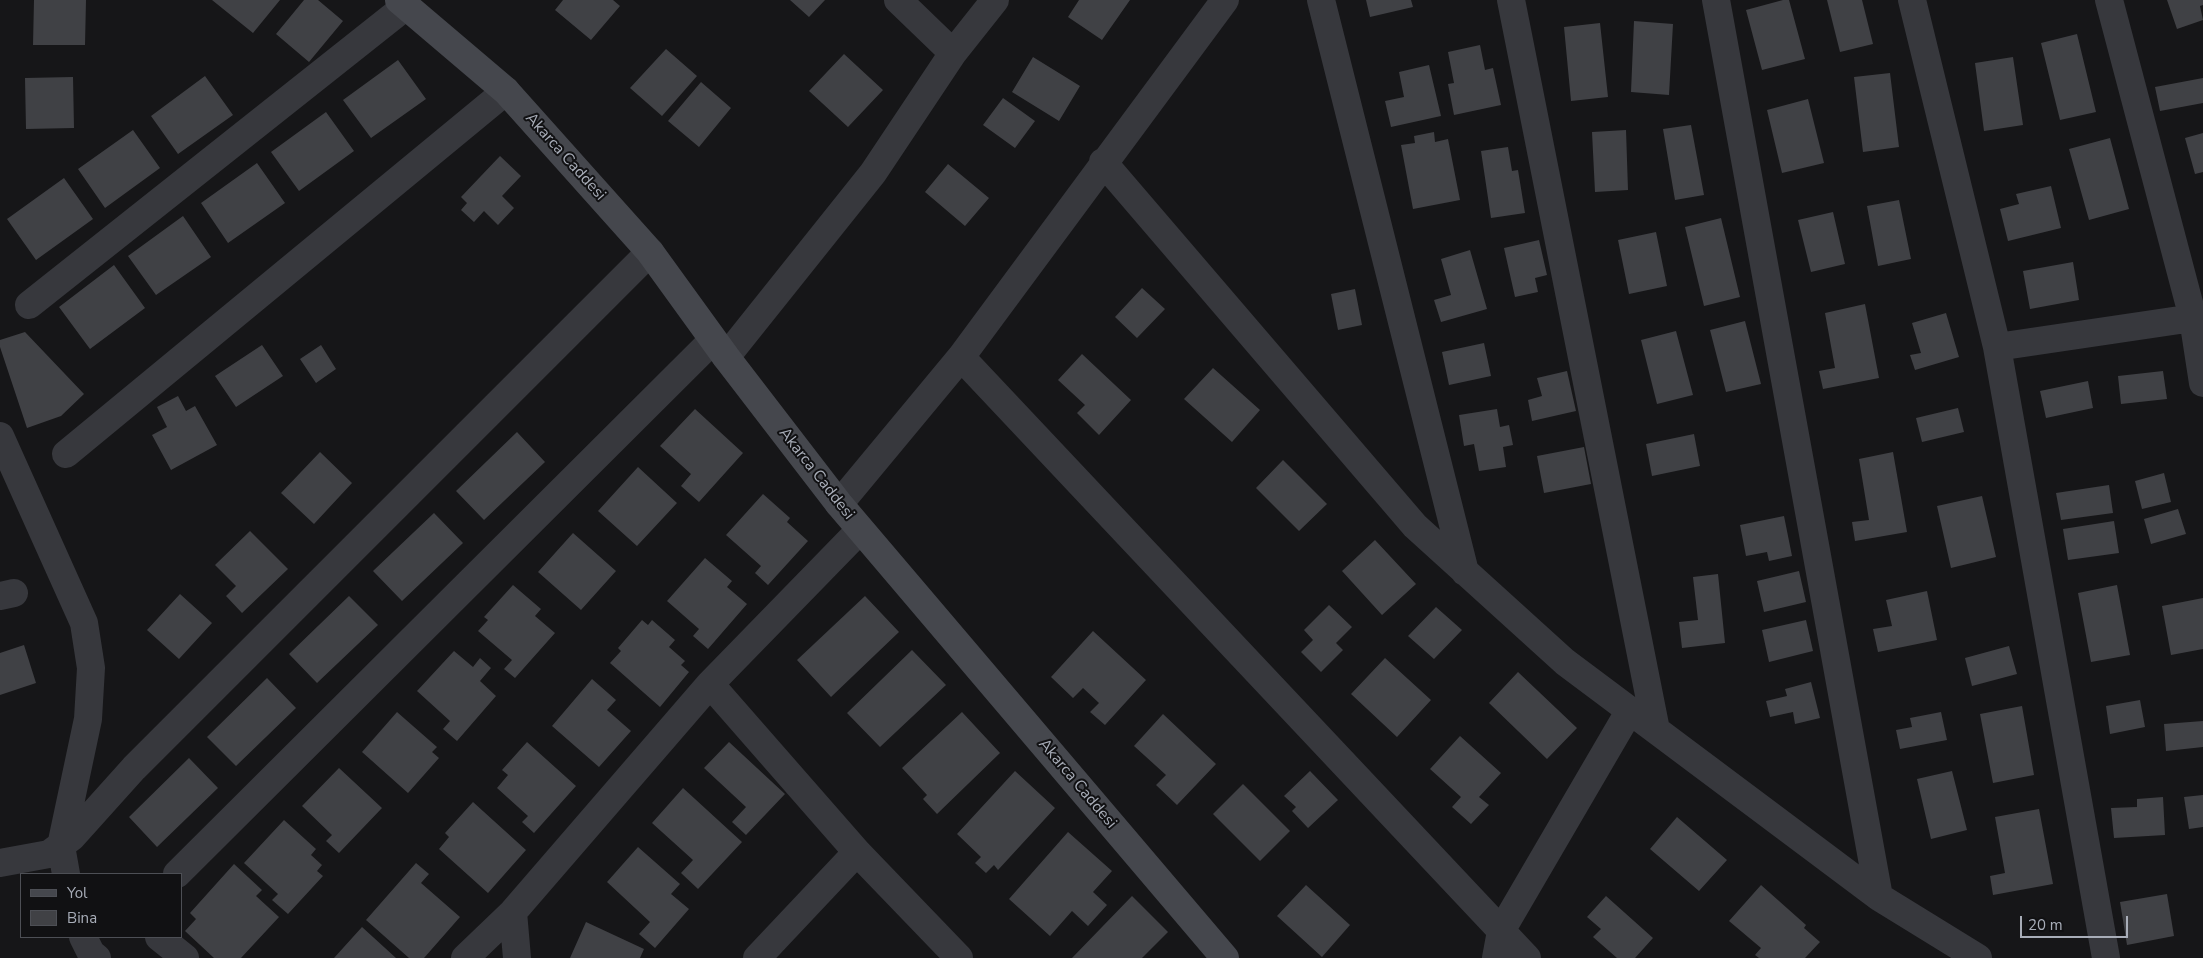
<!DOCTYPE html>
<style>
body{margin:0}
#map{position:relative;width:2203px;height:958px;overflow:hidden;background:#161618;font-family:"Nunito Sans",sans-serif}
canvas{display:block}
.legend{position:absolute;left:20px;top:873px;width:162px;height:65px;box-sizing:border-box;background:#111113;border:1px solid #4d4f55;margin:0;padding:6px 9px;list-style:none;font-size:15px;color:#a8adb8}
.legend li{display:flex;align-items:center;gap:10px;height:25px}
.legend b{width:25px;border:1px solid #4d4f55}
.scale{position:absolute;left:2020px;top:916px;width:108px;height:22px;box-sizing:border-box;border:2px solid #a8adb8;border-top:0;padding-left:6px;font-size:15px;line-height:18px;white-space:nowrap;color:#a8adb8;-webkit-text-stroke:4px #111113;paint-order:stroke}
</style>
<div id="map">
<canvas width="2203" height="958"></canvas>
<ul class="legend">
<li><b style="height:6px;background:#45474d"></b>Yol</li>
<li><b style="height:14px;background:#404145"></b>Bina</li>
</ul>
<div class="scale">20 m</div>
</div>
<script>
const g = document.querySelector('canvas').getContext('2d');
g.lineJoin = 'round';
function fillPath(path, color) {
  g.fillStyle = color;
  g.fill(path, 'evenodd');
}
function toPath(rows) {
  const path = new Path2D();
  for (const r of rows) {
    path.moveTo(r[0], r[1]);
    for (let i = 2; i < r.length; i += 2) path.lineTo(r[i], r[i + 1]);
  }
  return path;
}
function strokePath(path, color, width, dash) {
  g.strokeStyle = color;
  g.lineWidth = width;
  g.lineCap = dash ? 'butt' : 'round';
  g.setLineDash(dash || []);
  g.stroke(path);
}
function label(font, color, halo, rows, align = 'center') {
  g.font = font + ' "Nunito Sans",sans-serif';
  g.lineWidth = 4;
  g.setLineDash([]);
  g.textBaseline = 'middle';
  g.strokeStyle = halo;
  g.fillStyle = color;
  for (const [text, x, y, turn = 0] of rows) {
    g.save();
    g.translate(x, y);
    g.rotate((+turn || 0) * Math.PI / 180);
    g.textAlign = isNaN(turn) ? turn : align;
    if (halo) g.strokeText(text, 0, 0);
    g.fillText(text, 0, 0);
    g.restore();
  }
}
const building = toPath([
 [34,0,86,0,85,45,33,45],
 [212,0,280,0,253,33],
 [304,0,318,0,343,21,309,62,276,34],
 [563,0,613,0,620,6,591,40,555,10],
 [790,0,825,0,809,17],
 [1079,0,1130,0,1102,40,1068,17],
 [1366,0,1411,0,1413,7,1370,17],
 [1783,0,1789,0,1805,59,1762,70,1746,10],
 [1827,0,1862,0,1873,44,1840,52],
 [2167,0,2203,0,2203,5,2200,6,2203,20,2177,29],
 [1634,21,1673,24,1669,95,1631,92],
 [1600,23,1608,97,1571,101,1564,27],
 [2077,34,2096,112,2060,120,2041,43],
 [1480,45,1485,70,1493,68,1501,105,1454,115,1448,84,1454,83,1448,52],
 [666,49,697,76,662,116,630,88],
 [844,54,883,90,848,127,809,91],
 [1033,57,1080,86,1059,121,1012,92],
 [2013,57,2023,125,1984,131,1975,63],
 [398,60,426,99,371,138,343,100],
 [1429,65,1441,116,1391,127,1385,101,1404,97,1399,72],
 [1890,73,1899,147,1863,152,1854,77],
 [205,76,233,115,178,154,151,116],
 [73,77,74,128,26,129,25,78],
 [2203,78,2203,103,2160,111,2155,87],
 [701,82,731,108,699,147,668,121],
 [1003,98,1035,121,1015,148,983,125],
 [1808,99,1824,163,1782,173,1767,110],
 [326,112,354,151,299,191,271,152],
 [1691,125,1704,195,1675,200,1663,129],
 [133,130,160,168,105,208,78,169],
 [1626,130,1628,190,1595,192,1592,132],
 [1434,132,1435,142,1448,139,1460,200,1413,209,1401,145,1415,143,1414,136],
 [2203,133,2203,172,2195,174,2185,138],
 [2110,138,2129,209,2089,220,2069,149],
 [1508,147,1512,171,1518,170,1525,213,1491,218,1481,151],
 [500,156,521,176,502,196,514,208,498,225,484,211,474,222,461,210,467,203,461,197],
 [257,163,285,203,228,243,201,203],
 [948,164,989,198,965,226,925,192],
 [64,178,93,219,36,260,7,219],
 [2051,186,2061,228,2008,241,2000,209,2019,204,2016,194],
 [1899,200,1911,259,1878,266,1867,206],
 [1833,212,1845,264,1811,272,1798,220],
 [183,216,211,257,156,295,128,256],
 [1721,218,1740,297,1704,306,1685,227],
 [1656,232,1667,286,1629,294,1618,240],
 [1539,240,1547,275,1535,278,1538,292,1515,297,1504,248],
 [1470,250,1487,309,1441,322,1434,300,1451,295,1441,259],
 [2073,262,2079,300,2030,309,2023,271],
 [114,265,145,308,90,349,59,307],
 [1142,288,1165,309,1137,338,1115,317],
 [1355,289,1362,325,1338,330,1331,294],
 [1865,304,1879,378,1823,389,1819,371,1835,368,1825,313],
 [1946,313,1959,357,1915,370,1910,355,1921,353,1912,323],
 [1745,321,1761,384,1726,392,1710,330],
 [1676,331,1693,395,1657,404,1641,340],
 [25,332,84,394,61,416,27,428,0,347,0,340],
 [1484,343,1491,376,1449,385,1442,352],
 [262,345,283,376,236,407,215,376],
 [321,345,336,369,316,383,300,359],
 [1082,354,1131,400,1099,435,1077,413,1085,405,1058,380],
 [1213,368,1260,410,1232,442,1184,399],
 [1567,371,1576,411,1532,421,1528,400,1542,396,1537,378],
 [2163,371,2167,399,2121,404,2118,376],
 [2088,381,2093,408,2046,418,2040,391],
 [178,396,186,411,195,406,217,445,171,470,152,435,167,427,157,407],
 [1958,408,1964,432,1922,442,1916,418],
 [695,409,743,453,699,502,681,486,691,474,660,446],
 [1497,409,1500,427,1509,425,1513,445,1503,447,1506,467,1479,471,1474,444,1464,446,1459,415],
 [517,432,545,462,484,520,456,491],
 [1694,434,1700,466,1652,476,1646,444],
 [1584,447,1591,484,1544,493,1537,456],
 [320,452,352,483,314,524,281,493],
 [1893,452,1907,532,1855,541,1852,522,1869,520,1859,459],
 [1283,460,1327,504,1299,531,1256,488],
 [638,467,677,503,637,546,598,511],
 [2164,473,2171,502,2142,509,2135,481],
 [2109,485,2113,513,2061,520,2056,493],
 [763,494,790,518,787,522,808,541,768,585,755,573,761,566,726,535],
 [1982,496,1996,557,1951,568,1937,506],
 [2178,509,2186,534,2151,544,2144,519],
 [434,513,463,543,402,601,373,571],
 [1784,516,1792,556,1769,561,1767,552,1746,556,1740,525],
 [2114,521,2119,553,2068,560,2063,529],
 [250,531,288,569,242,613,226,596,236,586,215,565],
 [573,533,616,571,581,610,538,572],
 [1375,540,1416,584,1382,615,1342,571],
 [705,558,732,581,727,587,747,604,708,649,693,636,699,629,667,601],
 [1799,571,1806,602,1764,612,1757,581],
 [1718,574,1725,643,1682,648,1679,622,1698,620,1693,577],
 [513,585,541,609,535,616,555,633,515,678,504,669,512,660,478,631,488,620,484,617],
 [2117,585,2130,655,2091,662,2078,593],
 [1927,591,1937,640,1878,652,1873,629,1892,626,1886,600],
 [180,594,212,623,179,659,147,630],
 [349,596,378,625,317,683,289,654],
 [865,596,899,632,831,697,797,660],
 [2203,598,2203,649,2171,655,2162,606],
 [1329,605,1352,627,1336,643,1343,650,1321,672,1301,652,1313,640,1304,630],
 [1436,607,1462,630,1434,659,1408,636],
 [642,620,648,625,652,620,675,640,669,647,685,661,681,665,689,672,660,707,610,663,621,651,618,648],
 [1806,620,1813,651,1769,662,1762,630],
 [1093,631,1146,680,1105,725,1090,712,1099,703,1083,688,1073,698,1051,677],
 [24,645,36,683,0,695,0,653],
 [2009,646,2017,674,1972,686,1965,658],
 [912,650,946,685,880,747,847,713],
 [454,651,473,667,480,658,491,668,480,681,496,696,457,741,443,729,450,721,417,691],
 [1385,658,1431,700,1397,737,1351,694],
 [1518,672,1577,728,1547,759,1489,703],
 [267,678,296,708,236,766,207,737],
 [592,679,616,700,607,710,631,731,599,767,552,726],
 [1811,682,1820,718,1795,724,1793,712,1770,717,1766,701,1787,696,1785,689],
 [2140,700,2145,727,2110,734,2106,706],
 [2022,706,2034,775,1993,783,1980,714],
 [397,712,437,747,432,752,439,758,408,793,362,752],
 [962,712,1000,753,937,814,923,799,927,795,902,768],
 [1941,712,1947,740,1900,749,1896,730,1912,727,1910,718],
 [1163,714,1216,764,1177,805,1156,785,1166,775,1134,746],
 [2203,721,2203,747,2166,751,2164,724],
 [1460,736,1501,773,1479,797,1489,805,1471,824,1452,807,1461,797,1430,769],
 [527,742,576,786,534,833,522,822,528,816,497,788,508,775,502,770],
 [729,742,785,794,746,835,732,822,746,807,704,768],
 [189,758,218,788,157,847,129,817],
 [339,768,382,808,339,853,326,841,332,835,302,806],
 [1015,771,1055,808,998,870,994,865,986,873,975,863,981,857,957,834],
 [1310,771,1338,800,1308,828,1292,811,1296,807,1284,796],
 [1952,771,1967,830,1931,839,1917,779],
 [1243,784,1290,831,1260,861,1213,814],
 [683,788,742,842,698,889,681,873,693,860,652,823],
 [2203,795,2203,827,2189,829,2184,797],
 [2163,797,2165,835,2114,838,2111,808,2137,807,2137,799],
 [473,802,526,850,488,893,439,849,449,837,445,833],
 [2039,809,2053,884,1993,895,1990,876,2005,873,1995,817],
 [1677,817,1727,860,1699,891,1650,849],
 [284,820,316,849,311,855,322,865,317,871,323,876,288,914,272,900,278,894,244,863],
 [1068,832,1112,871,1093,892,1107,905,1088,926,1072,911,1050,936,1009,899],
 [638,847,680,884,671,894,689,909,655,948,639,934,650,922,607,882],
 [416,863,429,874,421,883,460,917,424,958,409,958,366,920],
 [234,864,262,890,256,896,279,917,241,958,214,958,185,931,196,919,190,913],
 [1306,885,1350,925,1322,957,1277,916],
 [1761,885,1806,925,1804,928,1820,942,1805,958,1759,958,1755,955,1761,948,1729,921],
 [2167,894,2174,936,2127,945,2120,902],
 [1132,896,1168,932,1142,958,1072,958],
 [1606,896,1653,938,1635,958,1617,958,1593,937,1601,929,1587,917],
 [586,922,644,949,640,958,570,958],
 [362,927,396,958,334,958]
]);
const minor = toPath([
 [898,0,953,53],
 [1321,0,1465,572],
 [1511,0,1656,730],
 [1716,0,1879,897],
 [1912,0,1997,347,2106,958],
 [2109,0,2193,318,2203,383],
 [1103,162,1415,526,1565,662,1879,897,1978,958],
 [29,305,406,6],
 [1997,347,2193,318],
 [726,357,873,173,953,53,995,0],
 [961,357,1527,958],
 [0,436,84,623,91,668,88,719,61,846,66,874],
 [66,454,506,91],
 [839,504,961,357,1225,0],
 [0,596,14,593],
 [710,684,857,852,959,958],
 [0,863,49,854,72,837,134,768,650,252],
 [177,874,713,340],
 [513,912,517,958],
 [83,937,91,953,97,958],
 [159,937,185,958],
 [465,958,513,912,710,684,860,530],
 [757,958,857,852],
 [1496,958,1501,931,1630,710]
]);
const secondary = toPath([
 [399,0,506,91,650,252,726,357,839,504,1225,958]
]);
const streetNames = [
 ["Akarca Caddesi",565,157,48],
 ["Akarca Caddesi",816,474,52],
 ["Akarca Caddesi",1077,784,50]
];
fillPath(building, '#404145');
strokePath(minor, '#37383d', 28);
strokePath(secondary, '#45474d', 28);
label('16px', '#a8adb8', '#111113', streetNames);
</script>
